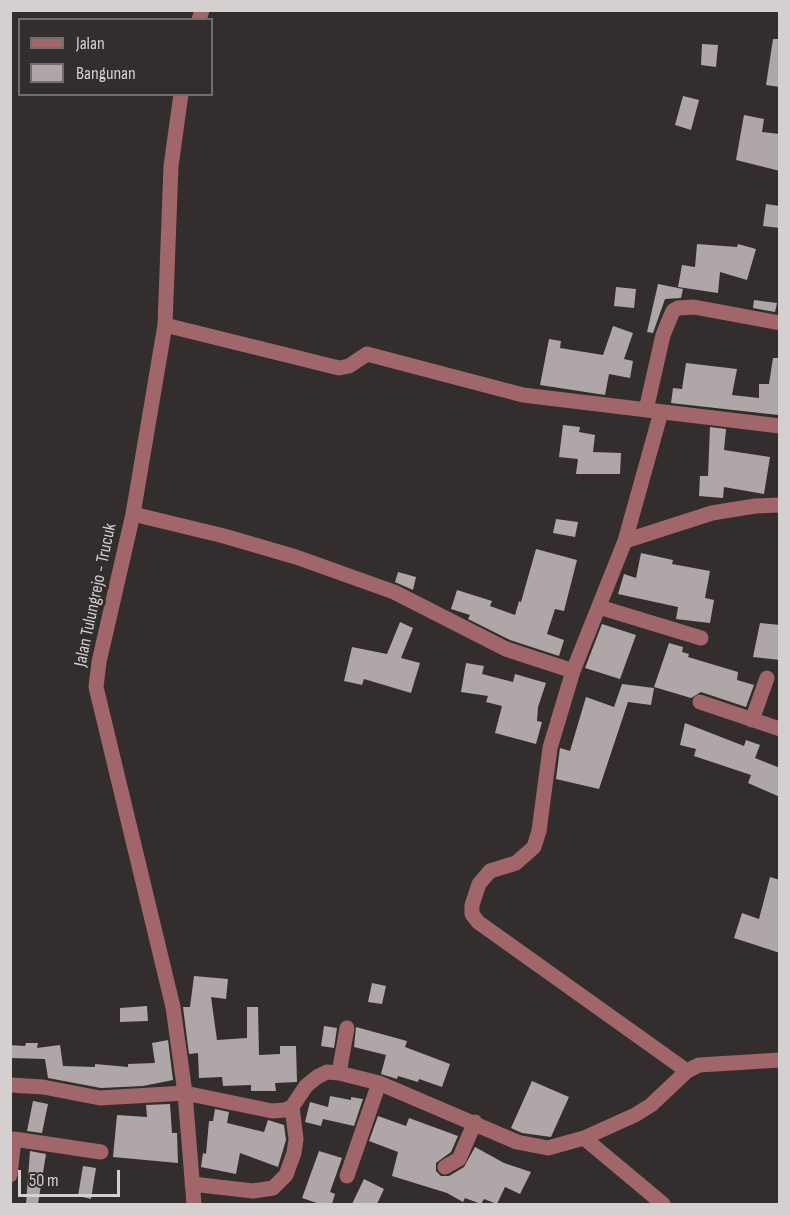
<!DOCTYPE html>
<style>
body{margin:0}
#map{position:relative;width:790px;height:1215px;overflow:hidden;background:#332d2d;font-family:"Sofia Sans Condensed",sans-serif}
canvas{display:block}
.frame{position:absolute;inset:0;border:12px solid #d4d0d0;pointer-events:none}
.legend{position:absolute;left:18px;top:18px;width:195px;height:78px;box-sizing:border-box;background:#332d2d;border:2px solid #736e6e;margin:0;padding:8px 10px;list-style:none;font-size:18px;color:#d4d0d0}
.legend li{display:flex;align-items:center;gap:12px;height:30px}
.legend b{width:30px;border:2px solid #736e6e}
.scale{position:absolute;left:18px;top:1170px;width:102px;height:27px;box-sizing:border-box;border:3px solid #d4d0d0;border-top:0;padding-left:8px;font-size:18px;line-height:21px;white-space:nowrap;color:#d4d0d0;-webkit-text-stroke:4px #332d2d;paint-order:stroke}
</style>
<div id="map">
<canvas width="790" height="1215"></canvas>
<div class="frame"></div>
<ul class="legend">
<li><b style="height:8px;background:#a16669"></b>Jalan</li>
<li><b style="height:16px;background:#aea6a7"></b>Bangunan</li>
</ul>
<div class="scale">50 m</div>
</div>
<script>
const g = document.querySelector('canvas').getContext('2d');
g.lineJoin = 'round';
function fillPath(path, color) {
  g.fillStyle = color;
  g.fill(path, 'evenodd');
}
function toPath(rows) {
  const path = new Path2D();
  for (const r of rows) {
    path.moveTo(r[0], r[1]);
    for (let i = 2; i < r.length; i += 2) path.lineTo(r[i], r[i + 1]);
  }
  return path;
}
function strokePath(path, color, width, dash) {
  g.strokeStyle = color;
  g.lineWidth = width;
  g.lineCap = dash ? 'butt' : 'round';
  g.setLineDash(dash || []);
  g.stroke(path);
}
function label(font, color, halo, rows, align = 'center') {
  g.font = font + ' "Sofia Sans Condensed",sans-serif';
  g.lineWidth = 6;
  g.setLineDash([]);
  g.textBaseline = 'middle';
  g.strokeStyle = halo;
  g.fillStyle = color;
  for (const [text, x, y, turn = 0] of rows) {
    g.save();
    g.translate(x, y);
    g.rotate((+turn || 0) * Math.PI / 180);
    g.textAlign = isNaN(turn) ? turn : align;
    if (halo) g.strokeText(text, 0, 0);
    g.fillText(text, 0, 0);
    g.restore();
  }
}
const building = toPath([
 [773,39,780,39,780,87,766,85],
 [702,44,718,45,716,67,701,65],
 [683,96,699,100,691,130,675,125],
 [744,115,764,119,762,132,780,134,780,171,736,160],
 [766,204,780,206,780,228,763,226],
 [697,244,737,247,738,244,756,249,747,280,720,272,718,293,678,287,682,265,695,267],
 [658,284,683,289,681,298,665,299,653,333,647,332],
 [616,287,636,289,634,308,614,306],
 [754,300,777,303,775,312,753,308],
 [613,326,633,333,624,359,633,361,630,378,609,374,605,395,540,385,549,339,561,341,560,348,603,355],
 [773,358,780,358,778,415,671,403,673,388,682,389,686,363,737,369,732,395,759,398,759,384,769,384],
 [563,425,580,427,579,432,595,435,593,452,621,453,620,474,576,474,578,459,559,457],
 [710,427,726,429,724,450,770,457,764,494,724,487,723,498,699,496,700,476,708,476],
 [556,519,578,522,575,537,553,533],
 [536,549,577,560,564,611,555,609,547,634,564,640,559,656,510,640,468,619,470,615,451,609,457,590,492,601,490,606,515,615,519,601,521,602],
 [641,553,673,560,672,564,710,571,705,598,714,600,710,623,676,619,678,607,618,594,624,574,636,578],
 [398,572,416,577,413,590,395,582],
 [400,622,413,628,401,658,420,663,411,693,364,679,362,685,344,681,352,647,387,654],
 [760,623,780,625,780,660,753,657],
 [602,624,636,635,620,679,585,668],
 [669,643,683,647,682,652,689,654,688,657,738,672,737,680,754,685,746,707,701,692,691,698,654,687],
 [466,663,484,666,482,674,513,682,515,674,546,683,538,707,537,721,542,722,536,744,495,733,502,706,486,702,488,696,461,692],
 [622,684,654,688,651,705,628,702,599,789,556,779,560,748,570,751,586,697,614,707],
 [685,723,744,746,746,740,760,745,755,758,780,768,780,797,748,783,751,775,694,756,696,749,680,745],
 [770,877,780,880,780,953,734,938,742,913,759,919],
 [194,976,228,979,226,999,211,997,217,1040,247,1038,247,1007,258,1007,259,1055,280,1054,280,1046,296,1046,297,1082,275,1083,276,1091,251,1091,251,1085,223,1086,222,1077,199,1078,198,1053,189,1054,183,1007,190,1007],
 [372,983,386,986,382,1004,368,1002],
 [147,1006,148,1021,120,1022,120,1008],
 [324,1026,337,1028,334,1048,321,1046],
 [356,1027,407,1041,405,1047,450,1064,442,1087,419,1079,418,1082,398,1076,397,1079,381,1074,386,1055,354,1047],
 [168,1040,173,1080,143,1086,101,1088,48,1078,45,1059,10,1058,10,1045,25,1046,26,1043,38,1043,37,1048,60,1045,63,1066,95,1067,95,1064,128,1067,128,1064,155,1063,152,1043],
 [532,1081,569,1097,551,1137,522,1133,511,1128],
 [330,1096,351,1100,351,1097,363,1099,354,1126,323,1119,321,1126,305,1122,310,1102,328,1107],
 [33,1101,48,1104,42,1133,27,1131],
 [170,1104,172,1133,177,1133,178,1163,113,1157,117,1115,147,1117,146,1105],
 [215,1109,229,1112,227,1123,264,1132,268,1120,284,1125,286,1140,278,1167,240,1153,236,1174,201,1167,203,1153,206,1154,209,1121,213,1121],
 [378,1116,406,1126,409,1118,458,1136,451,1152,436,1163,436,1171,441,1176,449,1176,464,1167,475,1147,504,1163,531,1172,520,1194,505,1187,497,1204,484,1199,481,1204,465,1198,463,1202,447,1193,392,1176,398,1152,369,1141],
 [30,1151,46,1154,38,1204,26,1204],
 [319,1151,342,1158,330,1192,335,1194,332,1204,320,1204,302,1198],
 [83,1166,96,1168,91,1199,78,1196],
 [364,1179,384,1189,377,1204,352,1204]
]);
const minor = toPath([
 [199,20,202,10],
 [181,94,171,166,165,325,133,514,99,662,96,687,173,1007,185,1093,194,1204],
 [165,325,339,368,349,366,367,354,523,395,780,426],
 [646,410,663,335,673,311,678,308,694,307,780,323],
 [661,412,625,541,573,671,550,748,539,831,534,847,516,863,490,871,479,884,472,905,472,914,478,922,687,1071],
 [133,514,224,536,296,557,394,592,506,649,573,671],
 [625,541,712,513,755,506,780,505],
 [599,607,701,638],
 [700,702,780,729],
 [752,720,767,678],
 [339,1073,347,1028],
 [10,1085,43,1087,100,1098,185,1093,272,1111,285,1110,292,1107,306,1086,317,1077,327,1072,339,1073,379,1083,517,1142,548,1148,584,1138,635,1115,651,1105,687,1071,699,1065,780,1060],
 [584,1138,663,1204],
 [445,1167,459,1159,475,1122],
 [10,1175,14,1139,101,1152],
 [347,1176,379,1083],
 [192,1184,253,1191,273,1188,286,1175,294,1153,296,1139,292,1107]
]);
const streetNames = [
 ["Jalan Tulungrejo - Trucuk",96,595,-78]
];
fillPath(building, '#aea6a7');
strokePath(minor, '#a16669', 15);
label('18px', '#d4d0d0', '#332d2d', streetNames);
</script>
